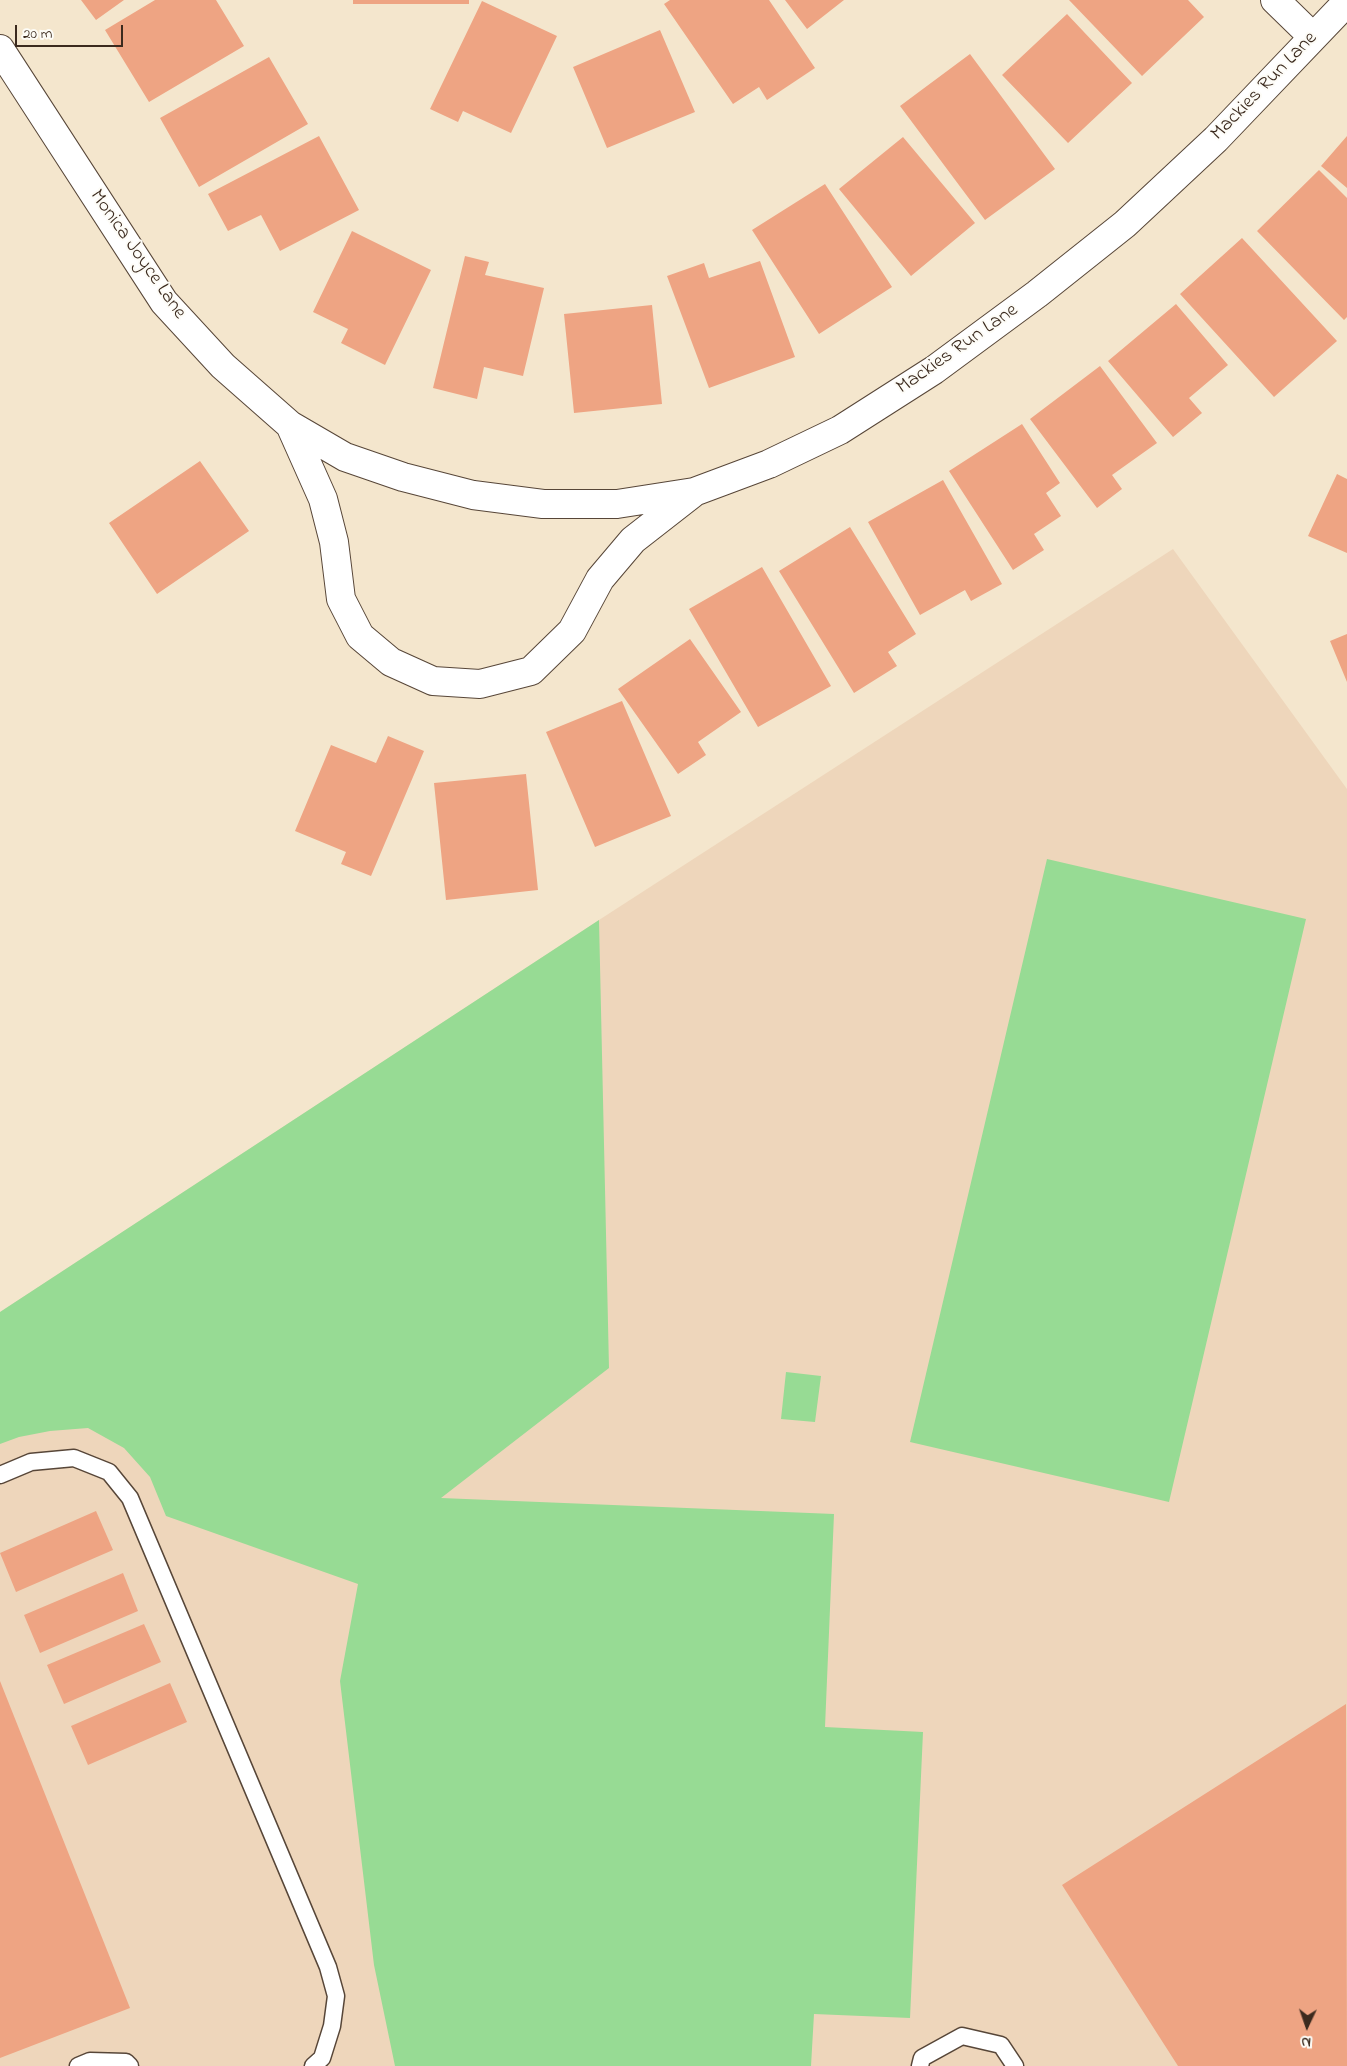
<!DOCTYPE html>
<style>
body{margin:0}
#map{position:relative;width:1347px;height:2066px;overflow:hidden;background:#f4e6cd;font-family:"Indie Flower",sans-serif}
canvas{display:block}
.north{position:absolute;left:1282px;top:2001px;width:50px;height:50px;-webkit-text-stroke:4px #fdfcf7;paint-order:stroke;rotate:183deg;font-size:14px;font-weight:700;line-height:20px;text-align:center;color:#3b2a1e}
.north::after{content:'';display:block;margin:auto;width:18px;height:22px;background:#3b2a1e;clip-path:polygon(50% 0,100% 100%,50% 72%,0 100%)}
.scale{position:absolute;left:15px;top:25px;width:108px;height:22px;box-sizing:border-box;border:2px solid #3b2a1e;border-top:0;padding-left:6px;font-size:15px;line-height:18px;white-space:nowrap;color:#3b2a1e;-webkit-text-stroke:4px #fdfcf7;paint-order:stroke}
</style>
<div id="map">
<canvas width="1347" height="2066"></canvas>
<div class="north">N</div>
<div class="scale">20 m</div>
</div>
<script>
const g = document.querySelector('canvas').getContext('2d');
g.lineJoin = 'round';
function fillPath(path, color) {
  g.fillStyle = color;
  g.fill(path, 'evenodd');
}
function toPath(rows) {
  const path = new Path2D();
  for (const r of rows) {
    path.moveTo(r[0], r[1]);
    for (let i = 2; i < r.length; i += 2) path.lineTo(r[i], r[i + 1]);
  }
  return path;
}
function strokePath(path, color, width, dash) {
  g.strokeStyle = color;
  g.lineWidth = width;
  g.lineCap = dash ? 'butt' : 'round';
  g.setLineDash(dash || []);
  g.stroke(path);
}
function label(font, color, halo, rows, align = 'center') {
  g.font = font + ' "Indie Flower",sans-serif';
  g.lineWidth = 4;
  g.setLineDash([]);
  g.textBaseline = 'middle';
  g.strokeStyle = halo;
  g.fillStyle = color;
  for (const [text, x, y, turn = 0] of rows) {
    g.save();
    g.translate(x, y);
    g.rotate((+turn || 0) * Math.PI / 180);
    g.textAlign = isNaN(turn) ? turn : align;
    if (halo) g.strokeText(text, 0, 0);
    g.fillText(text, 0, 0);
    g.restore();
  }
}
const built = toPath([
 [1173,549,1347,789,1347,2066,0,2066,0,1312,599,920]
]);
const green = toPath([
 [1047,859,1306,919,1169,1502,910,1442],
 [599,920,609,1368,441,1498,834,1514,825,1727,923,1732,910,2018,814,2014,811,2066,395,2066,374,1965,340,1681,358,1584,166,1516,150,1477,124,1448,88,1428,50,1431,19,1437,0,1444,0,1312],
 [786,1372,821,1376,815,1422,781,1419]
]);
const building = toPath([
 [81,0,124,0,96,20],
 [155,0,216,0,244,46,149,102,105,30],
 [353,0,469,0,469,4,353,4],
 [670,0,769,0,815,68,767,100,759,87,733,104,664,4],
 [785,0,844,0,807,29],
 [1069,0,1188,0,1204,17,1142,76],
 [482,1,557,36,511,133,463,111,458,122,430,109],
 [1067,14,1132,83,1068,143,1002,75],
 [660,30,695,112,607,148,573,67],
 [970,54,1055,169,985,220,900,106],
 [269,57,308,124,199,187,160,118],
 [319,136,359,210,280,251,261,215,228,231,208,194],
 [1347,136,1347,188,1321,166],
 [903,137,975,223,911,276,839,189],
 [1319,170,1347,198,1347,317,1344,320,1257,231],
 [825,184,892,287,819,334,752,230],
 [352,231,431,270,385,365,341,343,348,329,313,312],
 [1242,238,1337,341,1274,397,1180,294],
 [465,256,489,262,485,275,544,288,523,376,484,367,477,399,433,388],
 [760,261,795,357,709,388,667,276,704,263,709,278],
 [1176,304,1228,365,1189,398,1202,413,1173,437,1108,361],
 [652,305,662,404,574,413,564,314],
 [1100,366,1157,443,1112,475,1122,489,1097,508,1030,419],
 [1022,424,1060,483,1046,493,1061,516,1034,534,1044,550,1013,570,949,471],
 [200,461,249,531,157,594,109,523],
 [1337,474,1347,479,1347,553,1308,536],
 [943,480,1002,584,971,601,965,590,920,615,868,522],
 [850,527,916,634,888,652,897,666,854,693,779,571],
 [762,567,831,686,758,727,689,609],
 [1347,634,1347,682,1330,641],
 [690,639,741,712,698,742,706,755,678,774,618,689],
 [622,701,671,816,595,847,546,732],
 [388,736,424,751,371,876,341,864,346,852,295,831,331,745,376,763],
 [526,774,538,890,446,900,434,783],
 [96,1511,113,1550,16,1592,0,1553],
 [123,1573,138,1611,40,1653,24,1615],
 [144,1624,161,1662,64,1704,47,1665],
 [0,1681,130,2008,0,2058],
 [170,1683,187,1722,88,1765,71,1726],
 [1346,1704,1347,2066,1178,2066,1062,1885]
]);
const lane = toPath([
 [0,1475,31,1462,74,1458,109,1472,130,1498,328,1967,336,1996,332,2026,322,2058,313,2066],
 [78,2066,90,2061,126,2062,130,2066],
 [920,2066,922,2058,962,2036,1001,2045,1015,2066]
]);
const street = toPath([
 [1275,0,1313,37],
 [0,49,164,302,223,366,290,425,345,457,403,477,473,495,543,504,617,504,694,492,769,464,840,430,934,370,1037,294,1125,224,1216,139,1347,2],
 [290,425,323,499,334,542,341,599,360,636,391,662,433,681,480,684,531,671,572,631,600,579,633,540,692,494]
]);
const streetNames = [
 ["Mackies Run Lane",1265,87,-46],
 ["Monica Joyce Lane",137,255,55],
 ["Mackies Run Lane",958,350,-35]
];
fillPath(built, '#eed6bb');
fillPath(green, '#97db94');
fillPath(building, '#eea483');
strokePath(lane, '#574638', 19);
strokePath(street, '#574638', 30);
strokePath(lane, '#fff', 16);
strokePath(street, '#fff', 28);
label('20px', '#3b2a1e', '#fdfcf7', streetNames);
</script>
